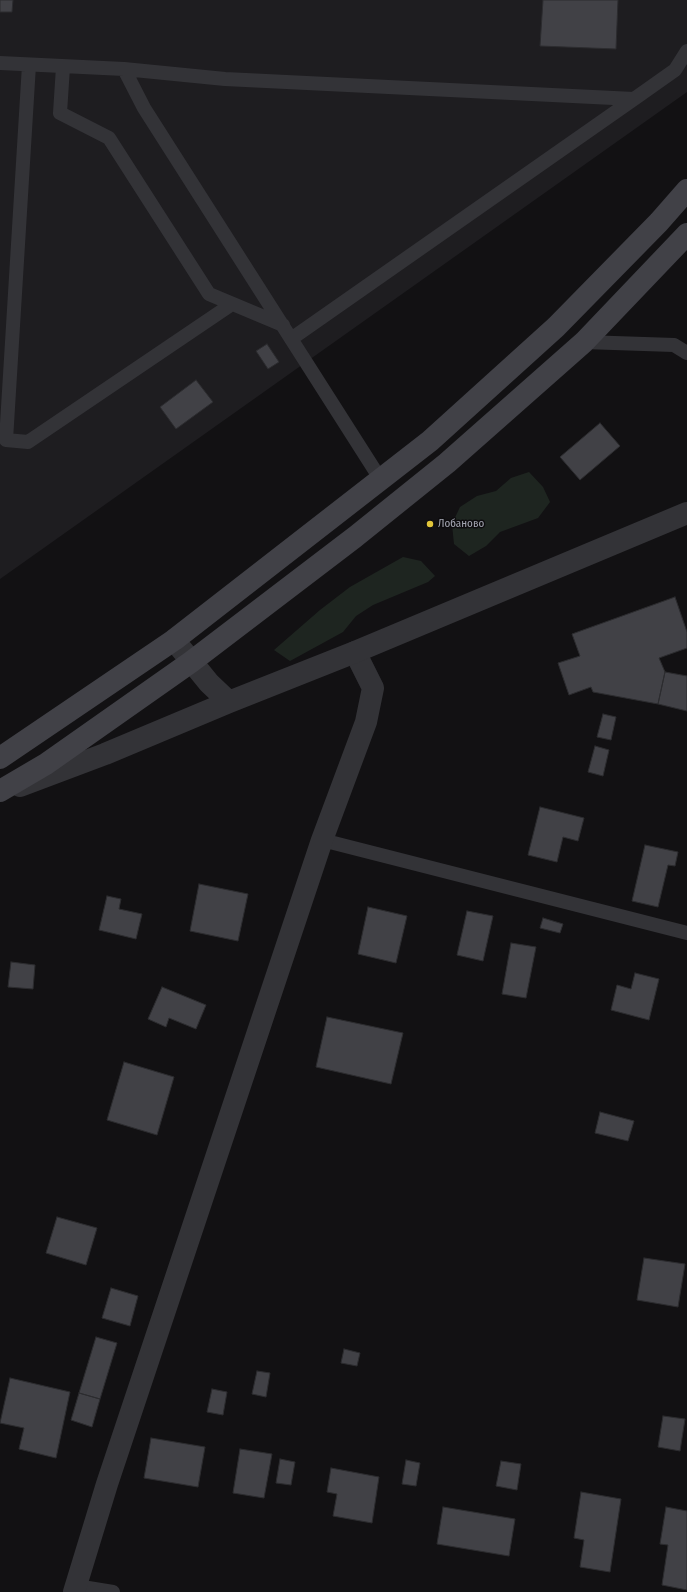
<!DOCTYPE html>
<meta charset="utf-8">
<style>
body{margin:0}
canvas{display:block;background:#121113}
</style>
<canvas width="687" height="1592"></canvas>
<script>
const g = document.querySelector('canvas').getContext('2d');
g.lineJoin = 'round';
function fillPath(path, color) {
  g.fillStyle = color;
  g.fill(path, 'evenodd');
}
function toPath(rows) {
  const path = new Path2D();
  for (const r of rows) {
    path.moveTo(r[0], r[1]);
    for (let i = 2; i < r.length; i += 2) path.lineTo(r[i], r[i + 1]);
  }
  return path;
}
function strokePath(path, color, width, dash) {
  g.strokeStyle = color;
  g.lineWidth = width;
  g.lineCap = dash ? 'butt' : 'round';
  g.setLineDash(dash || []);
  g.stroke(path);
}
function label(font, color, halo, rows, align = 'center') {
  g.font = font + ' "Fira Sans Condensed",sans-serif';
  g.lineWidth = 3;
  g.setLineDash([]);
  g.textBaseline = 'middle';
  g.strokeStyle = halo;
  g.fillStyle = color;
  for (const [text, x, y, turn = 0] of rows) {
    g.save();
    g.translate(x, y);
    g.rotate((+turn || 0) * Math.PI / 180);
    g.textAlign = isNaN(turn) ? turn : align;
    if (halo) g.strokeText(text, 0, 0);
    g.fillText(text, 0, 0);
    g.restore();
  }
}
const built = toPath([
 [0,0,687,0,687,92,0,579]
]);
const green = toPath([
 [529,472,543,487,550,502,538,518,500,532,486,546,469,556,454,544,452,524,460,507,477,496,496,491,511,478],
 [403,557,421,561,435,576,428,582,373,605,356,616,343,632,290,661,274,650,320,610,350,587]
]);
const building = toPath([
 [0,0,13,0,12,12,0,12,0,0],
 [543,0,618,0,616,49,540,46,543,0],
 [267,344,279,362,268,369,256,351,267,344],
 [196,380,213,402,176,429,160,407,196,380],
 [600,423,620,446,580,480,560,457,600,423],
 [675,597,687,632,687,648,659,658,665,672,658,704,593,692,591,687,569,695,558,663,580,656,572,634,675,597],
 [665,672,687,676,687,711,658,704,665,672],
 [603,714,616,717,611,740,597,737,603,714],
 [595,746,609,750,603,776,588,772,595,746],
 [540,807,584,818,578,841,563,837,557,862,528,855,540,807],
 [645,845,678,852,675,866,668,865,658,907,632,901,645,845],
 [199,884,248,894,238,941,190,931,199,884],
 [107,896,121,899,119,909,142,914,136,939,99,930,107,896],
 [368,907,407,916,396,963,358,954,368,907],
 [467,911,493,916,483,961,457,955,467,911],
 [543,918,563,924,560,933,540,928,543,918],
 [511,943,536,947,526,998,502,994,511,943],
 [11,962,35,965,33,989,8,987,11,962],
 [635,973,659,979,649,1020,611,1010,617,985,631,989,635,973],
 [162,987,206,1005,196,1029,169,1018,166,1027,148,1019,162,987],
 [327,1017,403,1033,391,1084,316,1067,327,1017],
 [124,1062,174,1077,157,1135,107,1120,124,1062],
 [600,1112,634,1121,628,1141,595,1133,600,1112],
 [57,1217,97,1228,86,1265,46,1253,57,1217],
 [644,1258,685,1264,678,1307,637,1300,644,1258],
 [111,1288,138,1296,130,1326,102,1318,111,1288],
 [96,1337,117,1343,100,1399,79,1393,96,1337],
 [344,1349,360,1353,357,1366,341,1363,344,1349],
 [257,1371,270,1373,266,1397,252,1394,257,1371],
 [10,1378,70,1392,56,1458,19,1449,24,1428,0,1423,10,1378],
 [212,1389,227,1392,223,1415,207,1412,212,1389],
 [79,1393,100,1399,92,1427,71,1420,79,1393],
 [663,1416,685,1419,680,1451,658,1447,663,1416],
 [151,1438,205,1447,198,1487,144,1478,151,1438],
 [240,1449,272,1454,264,1498,233,1493,240,1449],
 [280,1459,295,1462,291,1485,276,1483,280,1459],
 [406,1460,420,1463,416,1486,402,1484,406,1460],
 [501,1461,521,1464,517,1490,496,1486,501,1461],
 [331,1468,379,1477,372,1523,333,1516,337,1494,327,1492,331,1468],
 [581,1492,621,1499,610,1572,580,1567,584,1540,574,1538,581,1492],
 [443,1507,515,1519,509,1556,437,1544,443,1507],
 [666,1507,687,1511,687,1590,662,1585,668,1545,660,1544,666,1507]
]);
const service = toPath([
 [0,63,124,69,144,108,381,480],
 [29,65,6,440,28,442,232,304],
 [63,67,60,113,109,138,209,294,283,325],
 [124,69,225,79,634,99,675,70,687,51],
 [291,339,634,99],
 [584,342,674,345,687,353],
 [322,840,687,933],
 [76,1586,113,1592]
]);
const minor = toPath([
 [74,1592,107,1484,322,840,366,722,373,688,355,652]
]);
const tertiary = toPath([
 [174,640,209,683,229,702],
 [20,786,105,754,229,702,355,652,687,513]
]);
const secondary = toPath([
 [0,758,174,640,430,441,556,327,659,222,687,190],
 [0,791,46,764,191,662,355,537,447,463,584,342,687,234]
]);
const markers = [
 [430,524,4,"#e2c63a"]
];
const poiNames = [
 ["Лобаново",438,524]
];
fillPath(built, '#1e1d20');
fillPath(green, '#1e2520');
fillPath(building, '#414146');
strokePath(building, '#2c2c2f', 1);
strokePath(service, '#333337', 14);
strokePath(minor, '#333337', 22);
strokePath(tertiary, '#333337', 22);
strokePath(secondary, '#414147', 22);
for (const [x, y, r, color] of markers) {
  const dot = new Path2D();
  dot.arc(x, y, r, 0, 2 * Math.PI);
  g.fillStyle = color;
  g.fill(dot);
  strokePath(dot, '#0d0c0e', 1.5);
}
label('11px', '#a4a6b2', '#0d0c0e', poiNames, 'left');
</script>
